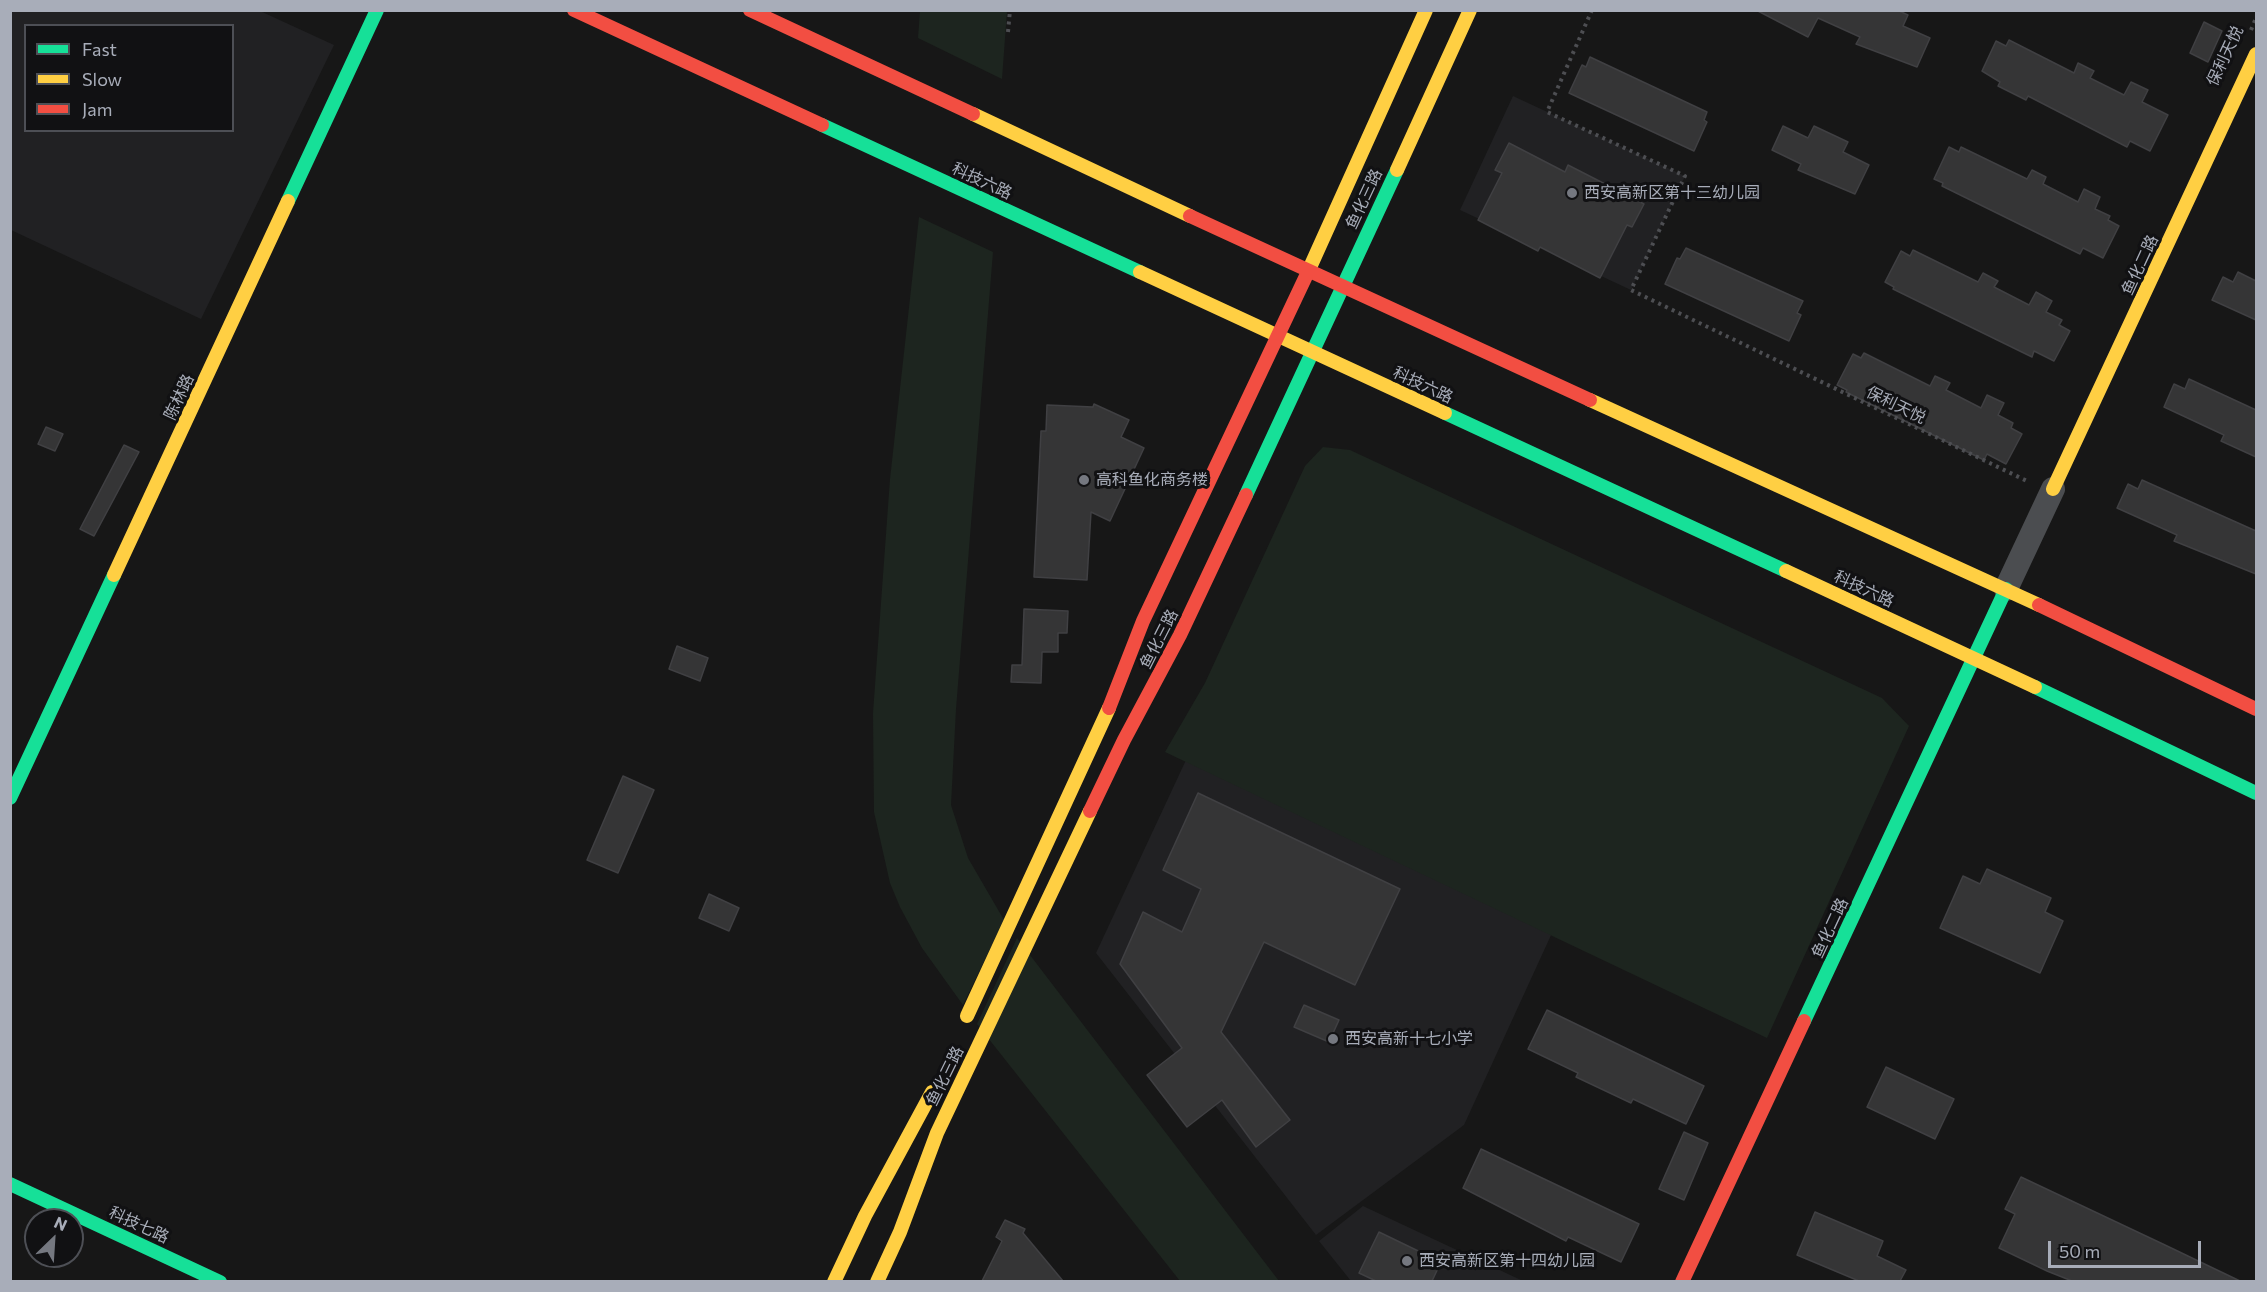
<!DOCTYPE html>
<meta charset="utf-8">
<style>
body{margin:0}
#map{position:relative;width:2267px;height:1292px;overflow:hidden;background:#171717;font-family:Commissioner,sans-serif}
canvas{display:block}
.frame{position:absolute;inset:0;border:12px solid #a8adb9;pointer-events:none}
.legend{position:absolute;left:24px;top:24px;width:210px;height:108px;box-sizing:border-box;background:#111113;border:2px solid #4d4f55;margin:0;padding:8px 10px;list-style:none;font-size:18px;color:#a8adb9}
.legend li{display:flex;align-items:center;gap:12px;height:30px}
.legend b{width:30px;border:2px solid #4d4f55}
.north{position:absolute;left:24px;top:1208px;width:60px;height:60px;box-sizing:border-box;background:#111113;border:2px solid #4d4f55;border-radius:50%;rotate:25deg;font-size:16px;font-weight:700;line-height:24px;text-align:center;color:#a8adb9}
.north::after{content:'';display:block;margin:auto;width:21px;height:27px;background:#757880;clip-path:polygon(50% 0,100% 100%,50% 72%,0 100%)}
.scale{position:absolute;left:2048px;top:1241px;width:153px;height:27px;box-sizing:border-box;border:3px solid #a8adb9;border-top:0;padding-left:8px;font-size:18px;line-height:21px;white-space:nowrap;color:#a8adb9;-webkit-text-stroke:4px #111113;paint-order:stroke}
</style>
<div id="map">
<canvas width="2267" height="1292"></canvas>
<div class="frame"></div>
<ul class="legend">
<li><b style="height:8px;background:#16e098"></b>Fast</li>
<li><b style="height:8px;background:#ffcf43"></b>Slow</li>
<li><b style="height:8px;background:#f24e42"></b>Jam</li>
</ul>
<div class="north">N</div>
<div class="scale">50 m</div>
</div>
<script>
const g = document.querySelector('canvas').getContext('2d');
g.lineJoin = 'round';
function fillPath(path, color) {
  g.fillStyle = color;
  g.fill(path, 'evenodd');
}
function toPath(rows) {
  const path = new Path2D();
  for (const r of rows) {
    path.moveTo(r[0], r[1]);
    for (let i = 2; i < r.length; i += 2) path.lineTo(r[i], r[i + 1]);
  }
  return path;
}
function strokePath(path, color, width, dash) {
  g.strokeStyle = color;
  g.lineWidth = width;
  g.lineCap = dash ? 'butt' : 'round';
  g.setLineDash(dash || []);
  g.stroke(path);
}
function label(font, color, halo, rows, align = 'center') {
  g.font = font + ' Commissioner,"Noto Sans SC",sans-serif';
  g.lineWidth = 6;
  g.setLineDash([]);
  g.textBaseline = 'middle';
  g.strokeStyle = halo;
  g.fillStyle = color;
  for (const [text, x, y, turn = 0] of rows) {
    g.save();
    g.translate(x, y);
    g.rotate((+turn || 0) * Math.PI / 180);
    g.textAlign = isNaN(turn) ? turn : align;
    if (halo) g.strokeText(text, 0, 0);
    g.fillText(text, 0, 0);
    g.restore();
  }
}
const built = toPath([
 [11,10,260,11,334,45,201,319,11,230],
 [26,26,232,26,232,130,26,130],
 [1513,96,1685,176,1631,290,1460,210],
 [1186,760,1552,933,1464,1125,1316,1235,1096,953],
 [1363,1206,1523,1281,1351,1281,1319,1241]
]);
const green = toPath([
 [920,11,1007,11,1002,79,918,38],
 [919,217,993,252,956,709,951,805,968,858,1004,920,963,1005,922,948,900,907,890,883,874,812,873,713,890,479],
 [1323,447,1350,450,1882,698,1909,726,1767,1038,1165,752,1205,683,1305,466],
 [1017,938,1279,1281,1180,1281,977,1024]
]);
const building = toPath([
 [1756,10,1897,10,1908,15,1903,26,1930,38,1917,67,1856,44,1860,37,1818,18,1808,37,1756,10],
 [2204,22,2222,31,2208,62,2190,53,2204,22],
 [2009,40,2074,73,2078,63,2094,71,2090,78,2124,95,2131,82,2148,90,2142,102,2168,115,2150,151,2130,141,2127,147,2028,96,2026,100,1998,86,2000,82,1982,71,1996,41,2006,46,2009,40],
 [1590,57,1707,112,1704,120,1707,122,1694,151,1569,93,1582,65,1586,67,1590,57],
 [1783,126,1808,138,1814,126,1848,142,1843,152,1869,165,1855,194,1798,170,1801,164,1772,150,1783,126],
 [1509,143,1565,172,1568,165,1644,204,1632,227,1627,225,1600,278,1540,247,1538,251,1478,220,1502,173,1495,170,1509,143],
 [1949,147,1959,152,1961,147,2027,179,2032,170,2046,177,2043,184,2078,202,2084,189,2100,197,2095,209,2110,216,2108,220,2119,226,2103,258,2083,248,2080,254,1942,186,1943,183,1934,179,1949,147],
 [1686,248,1803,301,1797,313,1801,315,1789,341,1665,284,1677,258,1680,259,1686,248],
 [1913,250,1978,282,1983,273,1998,281,1994,287,2029,305,2036,292,2052,301,2046,312,2062,320,2059,325,2070,331,2054,361,2034,351,2032,357,1893,289,1894,287,1885,282,1901,251,1910,256,1913,250],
 [2238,272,2256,281,2256,320,2212,300,2223,277,2233,282,2238,272],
 [1864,353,1930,386,1935,376,1950,383,1946,390,1981,408,1987,395,2004,403,1998,415,2013,423,2011,428,2022,434,2006,464,1987,454,1984,460,1846,392,1847,390,1837,385,1853,354,1861,358,1864,353],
 [2189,379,2256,410,2256,457,2221,441,2224,435,2164,407,2174,384,2185,389,2189,379],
 [1094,404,1129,420,1121,437,1144,448,1110,521,1091,512,1087,580,1034,577,1041,431,1046,431,1047,405,1093,407,1094,404],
 [46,427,63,434,55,451,38,444,46,427],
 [124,445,139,452,94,536,80,529,124,445],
 [2142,480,2256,531,2256,574,2174,541,2177,535,2117,508,2128,484,2138,489,2142,480],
 [1024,609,1068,611,1067,633,1058,633,1058,652,1042,652,1041,683,1011,682,1012,665,1022,665,1024,609],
 [677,646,708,658,700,681,669,669,677,646],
 [623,776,654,790,618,873,587,860,623,776],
 [1198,793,1400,889,1355,985,1264,942,1221,1032,1290,1120,1256,1147,1222,1100,1187,1127,1147,1075,1182,1048,1120,964,1143,912,1182,932,1201,889,1163,870,1198,793],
 [1987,869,2051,898,2045,912,2063,921,2040,973,1940,928,1963,876,1980,884,1987,869],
 [709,894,739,908,729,931,699,918,709,894],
 [1304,1005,1339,1020,1329,1042,1294,1027,1304,1005],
 [1547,1010,1704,1086,1686,1124,1633,1099,1631,1103,1576,1077,1578,1073,1528,1049,1547,1010],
 [1886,1067,1954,1099,1935,1139,1867,1107,1886,1067],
 [1684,1132,1708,1143,1684,1200,1659,1189,1684,1132],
 [1481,1149,1639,1224,1621,1262,1568,1237,1566,1241,1463,1188,1481,1149],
 [2021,1177,2165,1245,2240,1281,2072,1281,2047,1271,1999,1248,2015,1214,2005,1209,2021,1177],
 [1815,1212,1883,1241,1877,1256,1906,1270,1900,1281,1859,1281,1797,1255,1815,1212],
 [1005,1220,1025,1229,1023,1233,1063,1281,982,1281,1002,1241,996,1237,1005,1220],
 [1379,1232,1441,1262,1432,1281,1376,1281,1359,1273,1379,1232]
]);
const path = toPath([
 [1592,10,1547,112,1685,176,1631,290,2029,482],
 [2251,30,2256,18],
 [1008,32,1010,10]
]);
const street = toPath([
 [2006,589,2053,489]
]);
const fast = toPath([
 [822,125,1140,272],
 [288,201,377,10],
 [1445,413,1786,571],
 [1246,495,1397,170],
 [2035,687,2256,793],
 [10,798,114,575],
 [1804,1021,2006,589],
 [10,1184,220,1282]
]);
const slow = toPath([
 [973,114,1190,216],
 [1397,170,1470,10],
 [1140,272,1445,413],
 [1307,274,1426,10],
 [1590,400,2039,605],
 [2053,489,2256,54],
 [1786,571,2035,687],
 [114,575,288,201],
 [967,1016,1109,708],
 [834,1282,865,1216,932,1092],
 [877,1282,900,1232,937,1133,1090,811]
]);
const jam = toPath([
 [574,10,822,125],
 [750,10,973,114],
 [1190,216,1590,400],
 [2039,605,2256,709],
 [1109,708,1143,621,1307,274],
 [1090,811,1124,740,1180,635,1246,495],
 [1682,1282,1804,1021]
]);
const markers = [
 [1572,193,6,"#757880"],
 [1084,480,6,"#757880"],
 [1333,1039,6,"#757880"],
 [1407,1261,6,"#757880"]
];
const streetNames = [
 ["保利天悦",2225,56,-65],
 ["科技六路",982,181,25],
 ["鱼化三路",1364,199,-65],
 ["鱼化二路",2140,265,-65],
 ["科技六路",1423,385,25],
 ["陈林路",179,397,-65],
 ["保利天悦",1896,405,26],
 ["科技六路",1864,589,25],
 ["鱼化三路",1159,639,-63],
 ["鱼化二路",1830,928,-65],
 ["鱼化三路",945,1076,-64],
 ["科技七路",139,1225,25]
];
const poiNames = [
 ["西安高新区第十三幼儿园",1584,193],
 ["高科鱼化商务楼",1096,480],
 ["西安高新十七小学",1345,1039],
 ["西安高新区第十四幼儿园",1419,1261]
];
fillPath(built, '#212123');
fillPath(green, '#1d251f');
fillPath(building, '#353536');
strokePath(building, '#404043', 1.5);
strokePath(path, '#4d4e52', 4, [3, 4.5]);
strokePath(street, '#4b4d50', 24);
strokePath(fast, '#16e098', 14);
strokePath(slow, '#ffcf43', 14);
strokePath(jam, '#f24e42', 14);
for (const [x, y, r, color] of markers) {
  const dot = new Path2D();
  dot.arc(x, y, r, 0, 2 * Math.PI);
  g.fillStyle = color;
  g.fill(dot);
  strokePath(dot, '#111113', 2);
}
label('16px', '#a8adb9', '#111113', streetNames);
label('16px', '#a8adb9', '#111113', poiNames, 'left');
</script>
